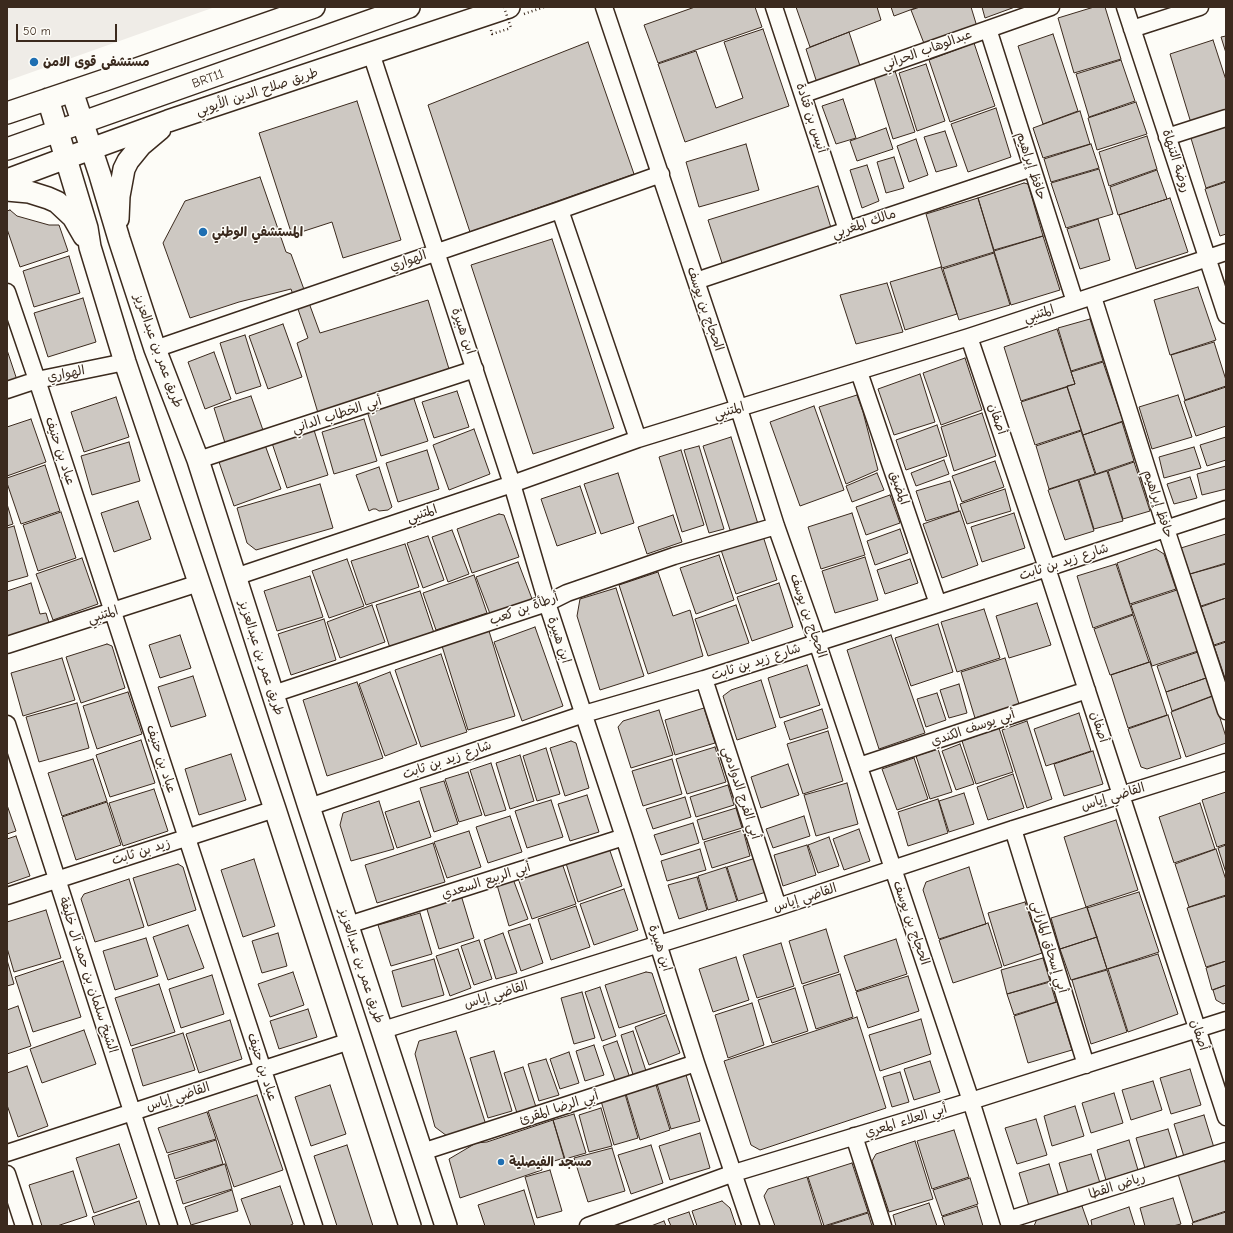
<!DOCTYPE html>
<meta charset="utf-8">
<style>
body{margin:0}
#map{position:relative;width:1233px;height:1233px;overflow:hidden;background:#fdfcf7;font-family:"Comic Neue",sans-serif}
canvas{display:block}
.frame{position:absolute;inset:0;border:8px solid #3b2a1e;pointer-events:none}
.scale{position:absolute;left:16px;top:24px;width:101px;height:18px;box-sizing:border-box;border:2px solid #3b2a1e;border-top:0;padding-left:5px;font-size:12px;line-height:14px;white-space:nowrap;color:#3b2a1e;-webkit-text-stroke:3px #fdfcf7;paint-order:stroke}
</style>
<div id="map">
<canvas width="1233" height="1233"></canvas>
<div class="frame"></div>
<div class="scale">50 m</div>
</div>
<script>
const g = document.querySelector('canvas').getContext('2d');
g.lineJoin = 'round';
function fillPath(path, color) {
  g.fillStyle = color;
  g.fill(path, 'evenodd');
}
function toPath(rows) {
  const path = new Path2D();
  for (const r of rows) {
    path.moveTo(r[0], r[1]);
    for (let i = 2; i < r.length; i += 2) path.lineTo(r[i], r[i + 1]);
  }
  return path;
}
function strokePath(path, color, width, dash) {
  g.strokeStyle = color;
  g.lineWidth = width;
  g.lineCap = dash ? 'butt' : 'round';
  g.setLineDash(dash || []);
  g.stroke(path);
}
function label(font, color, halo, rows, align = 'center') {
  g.font = font + ' "Comic Neue","Playpen Sans Arabic",sans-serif';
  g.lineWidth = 3;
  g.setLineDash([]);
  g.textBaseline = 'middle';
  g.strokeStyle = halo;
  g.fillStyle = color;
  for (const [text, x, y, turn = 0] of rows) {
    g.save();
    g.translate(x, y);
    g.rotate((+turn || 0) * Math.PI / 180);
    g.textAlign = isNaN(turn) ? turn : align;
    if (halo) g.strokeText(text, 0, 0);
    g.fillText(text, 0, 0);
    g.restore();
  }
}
const built = toPath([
 [7,7,215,7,7,81]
]);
const building = toPath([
 [695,7,755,7,762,27,658,63,644,25,695,7],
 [796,7,877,7,881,20,810,47,796,7],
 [891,7,918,7,894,16,891,7],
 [920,7,971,7,978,30,925,46,911,10,920,7],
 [982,7,1015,7,985,18,982,7],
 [1094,7,1105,7,1121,59,1074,73,1058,18,1094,7],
 [763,29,789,106,685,142,658,64,696,51,716,108,743,98,724,42,763,29],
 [849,32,862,72,818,86,806,49,849,32],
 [1053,34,1078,111,1043,124,1018,46,1053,34],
 [1226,36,1226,53,1221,37,1226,36],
 [1213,40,1226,80,1226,112,1191,123,1170,54,1213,40],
 [588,42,634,174,470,232,428,105,588,42],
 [974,43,995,106,950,122,929,60,974,43],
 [1121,60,1135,101,1089,117,1076,74,1121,60],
 [926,64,945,121,917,131,899,73,926,64],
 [895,71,915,132,893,139,874,78,895,71],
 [843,99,856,138,836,144,822,106,843,99],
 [357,101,401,240,343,258,332,222,292,235,259,133,357,101],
 [1136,102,1147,134,1097,150,1088,118,1136,102],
 [996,108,1011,157,968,172,951,124,996,108],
 [1080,111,1090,144,1043,158,1033,128,1080,111],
 [1226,125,1226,181,1206,188,1190,135,1226,125],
 [886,128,893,149,857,161,850,141,886,128],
 [945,131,957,166,936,172,924,137,945,131],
 [1147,136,1157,169,1109,186,1099,152,1147,136],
 [916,139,928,175,909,182,897,146,916,139],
 [746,144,759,190,699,207,686,162,746,144],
 [1091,144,1099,168,1051,182,1044,159,1091,144],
 [894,157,904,188,886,193,877,162,894,157],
 [867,165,879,201,862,208,850,170,867,165],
 [1099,169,1113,214,1066,228,1051,183,1099,169],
 [1157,170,1167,199,1118,215,1110,187,1157,170],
 [260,177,286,252,291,254,320,333,428,300,449,369,318,413,297,343,308,338,291,289,239,302,190,318,163,243,185,201,260,177],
 [1226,182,1226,234,1220,236,1205,189,1226,182],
 [1024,183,1028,184,1043,236,994,250,978,198,1024,183],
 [818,186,832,231,723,266,708,220,818,186],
 [978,198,994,252,942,268,926,214,978,198],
 [1170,198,1188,252,1136,269,1119,215,1170,198],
 [10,210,17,216,49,225,59,225,68,251,20,267,7,229,7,211,10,210],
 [1098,219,1110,260,1080,269,1067,229,1098,219],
 [1043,236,1060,290,1011,305,994,251,1043,236],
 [552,239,614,428,533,454,471,265,552,239],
 [994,253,1010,305,959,320,943,269,994,253],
 [69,256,80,293,34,307,23,271,69,256],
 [941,267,957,314,905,330,890,282,941,267],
 [887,283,903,332,856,344,840,295,887,283],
 [1198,287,1216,340,1170,355,1154,300,1198,287],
 [83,298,96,342,48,357,34,313,83,298],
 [1090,319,1103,361,1071,371,1058,328,1090,319],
 [283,324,302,377,268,389,249,336,283,324],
 [1057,329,1075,384,1021,401,1004,347,1057,329],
 [245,335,261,386,236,394,220,343,245,335],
 [1214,342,1226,380,1226,386,1185,400,1171,355,1214,342],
 [7,350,17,380,7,383,7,350],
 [214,352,231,399,205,409,188,362,214,352],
 [965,358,982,410,941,425,923,373,965,358],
 [1103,362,1123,421,1083,435,1067,386,1075,384,1071,372,1103,362],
 [920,374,935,422,894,435,878,389,920,374],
 [1067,387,1081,430,1035,445,1021,402,1067,387],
 [1226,387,1226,426,1196,436,1184,401,1226,387],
 [457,391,469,427,434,438,422,402,457,391],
 [857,395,863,412,878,470,846,484,819,407,857,395],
 [1178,395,1192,437,1152,449,1139,407,1178,395],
 [251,396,264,433,226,446,214,408,251,396],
 [413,396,428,441,381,456,367,411,413,396],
 [116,397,129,437,84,452,71,412,116,397],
 [814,406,844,490,800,506,770,422,814,406],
 [982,413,996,456,954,471,941,427,982,413],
 [31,419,46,462,7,476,7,427,31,419],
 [364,419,377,461,334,474,322,432,364,419],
 [1122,422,1134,461,1096,474,1083,435,1122,422],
 [937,425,947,456,906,470,896,440,937,425],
 [474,429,490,474,449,490,433,445,474,429],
 [314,430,328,475,287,488,272,443,314,430],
 [1081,431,1095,474,1049,489,1036,446,1081,431],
 [731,437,758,524,731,533,703,446,731,437],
 [1226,437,1226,460,1207,466,1200,445,1226,437],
 [129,442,140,481,92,495,81,456,129,442],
 [265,445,281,489,234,506,219,462,265,445],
 [699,446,724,529,709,533,684,450,699,446],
 [1194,447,1201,468,1164,478,1159,457,1194,447],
 [427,450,439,489,398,502,386,463,427,450],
 [681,450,704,525,682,532,659,457,681,450],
 [944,460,949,474,916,486,911,473,944,460],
 [995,461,1004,487,962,502,952,476,995,461],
 [1134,462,1150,511,1123,519,1108,471,1134,462],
 [45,465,60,511,21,524,7,483,7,478,45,465],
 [1226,466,1226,489,1202,495,1197,474,1226,466],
 [379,467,392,507,388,510,379,511,376,509,373,509,369,511,356,475,379,467],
 [1107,471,1123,521,1094,529,1079,480,1107,471],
 [618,473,634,523,601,534,584,484,618,473],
 [877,473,884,490,852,502,846,486,877,473],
 [1190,477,1197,498,1174,504,1167,484,1190,477],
 [1078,480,1094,531,1065,540,1048,490,1078,480],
 [950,481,959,511,926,521,916,491,950,481],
 [320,484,333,528,256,550,247,543,237,508,320,484],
 [580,486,596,533,557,546,541,499,580,486],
 [1005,489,1011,511,967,524,960,504,1005,489],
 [890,495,900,523,866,535,856,507,890,495],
 [138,501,151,539,114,552,101,513,138,501],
 [7,504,13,524,7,526,7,504],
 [960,511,978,565,942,578,923,524,960,511],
 [61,512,76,558,38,571,23,525,61,512],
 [852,513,865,555,821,569,808,527,852,513],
 [1014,513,1025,548,982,562,971,527,1014,513],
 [499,514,504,515,519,557,472,573,457,529,499,514],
 [673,515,682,542,647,554,638,527,673,515],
 [14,526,28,576,7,582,7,528,14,526],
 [900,529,908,553,875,565,867,541,900,529],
 [452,530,469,574,448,582,432,537,452,530],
 [1226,534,1226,563,1190,574,1181,548,1226,534],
 [428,536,444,580,423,588,407,543,428,536],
 [763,536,777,580,736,594,721,550,763,536],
 [405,544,419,587,366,605,351,561,405,544],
 [1156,549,1164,554,1176,589,1130,604,1117,563,1156,549],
 [719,555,734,600,696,614,680,568,719,555],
 [865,557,878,600,835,613,822,571,865,557],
 [82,558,98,604,53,620,36,574,82,558],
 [347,559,364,606,329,618,312,571,347,559],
 [910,559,918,583,885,594,877,570,910,559],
 [518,562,534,604,492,619,476,577,518,562],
 [1116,564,1133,614,1093,628,1077,576,1116,564],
 [1226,564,1226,598,1201,606,1190,574,1226,564],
 [658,572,673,616,690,610,703,656,648,674,619,585,658,572],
 [474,575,487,613,436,630,423,593,474,575],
 [310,576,323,617,277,631,264,591,310,576],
 [31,583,40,614,46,613,50,626,7,639,7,591,31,583],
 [779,583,793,627,752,641,737,597,779,583],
 [616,588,644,676,600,690,577,616,580,599,616,588],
 [1177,590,1198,651,1152,666,1131,605,1177,590],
 [420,591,434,633,390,648,376,605,420,591],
 [1226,598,1226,641,1214,645,1201,607,1226,598],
 [1037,603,1051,645,1009,658,996,616,1037,603],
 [372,605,385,642,340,658,327,622,372,605],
 [736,605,749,643,708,656,695,619,736,605],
 [984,609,1000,658,957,672,941,622,984,609],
 [1133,615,1149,662,1110,675,1094,629,1133,615],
 [324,619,336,660,291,675,278,634,324,619],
 [938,624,953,672,911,686,895,638,938,624],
 [535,627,563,706,522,721,494,642,535,627],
 [489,631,515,716,468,730,442,646,489,631],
 [180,635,191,668,160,678,149,645,180,635],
 [891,635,925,733,879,749,847,650,891,635],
 [1226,642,1226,681,1214,646,1226,642],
 [107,644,112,646,125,688,81,703,66,657,107,644],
 [1198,652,1206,678,1166,692,1157,666,1198,652],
 [441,654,467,732,421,747,395,670,441,654],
 [62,658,75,700,23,716,11,673,62,658],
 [1005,658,1019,704,975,718,961,672,1005,658],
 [1150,662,1167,715,1128,728,1111,675,1150,662],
 [807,665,820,705,780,718,768,678,807,665],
 [390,672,417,744,385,756,359,684,390,672],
 [193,676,206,716,171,727,158,687,193,676],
 [1206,678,1212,696,1172,711,1166,692,1206,678],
 [761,680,776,727,737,740,723,696,731,690,761,680],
 [357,682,383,758,327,776,303,700,357,682],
 [959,684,967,713,949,718,940,690,959,684],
 [128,692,142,734,97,749,83,706,128,692],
 [937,693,946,720,926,727,917,699,937,693],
 [1213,696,1226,737,1226,743,1186,757,1171,712,1213,696],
 [77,703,89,748,39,762,26,717,77,703],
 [704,708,715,743,675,755,665,720,704,708],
 [822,709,828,728,790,740,784,722,822,709],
 [659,710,673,755,631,768,618,727,623,721,659,710],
 [1079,713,1091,751,1046,766,1034,729,1079,713],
 [1168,715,1181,758,1147,769,1141,767,1128,729,1168,715],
 [1027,721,1052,799,1027,808,1002,730,1027,721],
 [999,728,1013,772,976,784,962,741,999,728],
 [828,731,843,781,803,794,787,744,828,731],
 [141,740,155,783,110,797,96,755,141,740],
 [571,741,576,743,589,788,565,796,550,748,571,741],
 [960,744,974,784,956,790,942,751,960,744],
 [715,747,726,782,687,794,676,759,715,747],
 [546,748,560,794,537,801,523,756,546,748],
 [938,749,952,792,930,799,916,756,938,749],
 [1093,751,1103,784,1064,796,1054,764,1093,751],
 [231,754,246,800,199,815,185,769,231,754],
 [520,755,534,801,510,809,496,763,520,755],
 [914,758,928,799,897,810,882,769,914,758],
 [93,759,107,801,62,816,48,773,93,759],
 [672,759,682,794,643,806,632,771,672,759],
 [491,763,506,810,485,816,470,770,491,763],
 [788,764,799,795,761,808,751,777,788,764],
 [468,772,482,815,459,822,445,779,468,772],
 [1013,774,1024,808,988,820,977,787,1013,774],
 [444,781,458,824,434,832,420,788,444,781],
 [847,783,858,824,816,836,804,795,847,783],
 [728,785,734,805,696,817,690,797,728,785],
 [154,789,168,831,123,846,109,803,154,789],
 [1226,792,1226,844,1217,847,1202,800,1226,792],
 [964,793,974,824,949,832,939,801,964,793],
 [587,795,599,832,570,841,558,804,587,795],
 [685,797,691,817,653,829,646,809,685,797],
 [938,799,948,833,908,846,898,812,938,799],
 [551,800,563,837,527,848,515,811,551,800],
 [379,801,394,849,351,861,340,825,343,813,379,801],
 [419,801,431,837,397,848,385,812,419,801],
 [107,802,121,845,76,860,62,817,107,802],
 [1200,803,1215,849,1174,863,1159,817,1200,803],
 [7,805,16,831,7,834,7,805],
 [736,808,742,828,703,840,697,820,736,808],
 [510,816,522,852,488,863,476,827,510,816],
 [804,816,810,836,773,848,766,829,804,816],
 [1116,820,1138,890,1086,907,1064,837,1116,820],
 [693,823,699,843,661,855,654,835,693,823],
 [859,829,870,861,844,870,833,839,859,829],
 [743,830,750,856,712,868,704,842,743,830],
 [469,831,481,867,447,878,434,842,469,831],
 [16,836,30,876,7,884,7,839,16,836],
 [829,837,839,866,818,873,808,845,829,837],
 [433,843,445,882,377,903,365,865,433,843],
 [608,845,622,886,578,902,565,860,608,845],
 [807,845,816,875,783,886,774,855,807,845],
 [1226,845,1226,873,1218,848,1226,845],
 [700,849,706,870,667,881,661,861,700,849],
 [1216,849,1226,880,1226,895,1189,907,1175,864,1216,849],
 [756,858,766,892,738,901,727,867,756,858],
 [254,859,275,926,243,937,221,870,254,859],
 [562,863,576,904,532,919,518,878,562,863],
 [178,864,183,867,196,910,148,926,133,878,178,864],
 [726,867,737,901,708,910,698,876,726,867],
 [969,867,986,924,939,939,923,890,926,882,969,867],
 [697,877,707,910,679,919,668,885,697,877],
 [129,879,144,927,95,942,81,899,84,894,129,879],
 [513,879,528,919,509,926,497,885,513,879],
 [624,889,638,930,594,945,580,904,624,889],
 [1139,892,1159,952,1107,969,1087,908,1139,892],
 [461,895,474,938,439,949,426,906,461,895],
 [1226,896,1226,961,1206,967,1187,908,1226,896],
 [1025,902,1042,953,1004,966,988,913,1025,902],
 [576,906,590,947,551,960,538,919,576,906],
 [1087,907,1097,937,1060,949,1051,918,1087,907],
 [46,910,61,958,14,972,7,948,7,922,46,910],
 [420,913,432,954,391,966,378,925,420,913],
 [988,923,1002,967,953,983,939,940,988,923],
 [530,924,543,963,521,971,508,931,530,924],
 [188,925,204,968,168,980,153,937,188,925],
 [826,929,839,972,802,984,789,941,826,929],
 [278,933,287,966,262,973,252,941,278,933],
 [503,933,517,973,496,979,484,940,503,933],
 [1097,937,1107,969,1071,980,1060,949,1097,937],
 [146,938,158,976,115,990,103,951,146,938],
 [896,939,907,974,856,991,844,956,896,939],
 [479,940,492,979,474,985,461,946,479,940],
 [781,943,794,986,757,998,743,955,781,943],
 [458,949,471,988,450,996,436,956,458,949],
 [1158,954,1178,1014,1128,1032,1108,969,1158,954],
 [736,957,749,1000,713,1012,699,969,736,957],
 [1043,958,1050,981,1007,994,1001,970,1043,958],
 [434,959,444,995,402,1007,392,971,434,959],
 [7,960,14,984,7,986,7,960],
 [63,961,81,1017,33,1032,15,977,63,961],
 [1226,961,1226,985,1212,990,1206,968,1226,961],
 [1107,970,1127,1032,1091,1044,1072,980,1107,970],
 [293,972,304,1005,270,1017,258,984,293,972],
 [646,972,652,973,665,1013,619,1028,605,985,646,972],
 [840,974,853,1017,816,1029,803,986,840,974],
 [212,975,224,1014,181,1028,169,989,212,975],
 [908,976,919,1011,868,1028,856,992,908,976],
 [1050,982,1056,1002,1014,1015,1007,994,1050,982],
 [159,984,175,1032,131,1046,115,998,159,984],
 [1226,985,1226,1003,1223,1004,1216,1000,1213,990,1226,985],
 [600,987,616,1036,602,1041,585,992,600,987],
 [795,988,808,1031,772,1043,758,1000,795,988],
 [582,992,595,1038,574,1044,561,998,582,992],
 [1057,1002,1072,1050,1028,1063,1014,1016,1057,1002],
 [752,1003,764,1045,728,1058,715,1015,752,1003],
 [18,1006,31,1046,7,1054,7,1010,18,1006],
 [308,1009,317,1037,279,1049,270,1021,308,1009],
 [666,1015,680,1053,649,1065,635,1027,666,1015],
 [857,1017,886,1108,760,1150,751,1145,724,1061,857,1017],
 [921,1019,931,1054,880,1071,869,1035,921,1019],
 [230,1020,242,1059,199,1073,186,1034,230,1020],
 [84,1030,96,1064,42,1083,30,1049,84,1030],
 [456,1031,486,1125,447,1136,435,1127,415,1054,419,1041,456,1031],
 [633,1031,647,1074,634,1078,621,1035,633,1031],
 [183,1033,195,1070,143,1086,132,1049,183,1033],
 [617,1041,630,1078,616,1083,603,1046,617,1041],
 [594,1045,604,1075,585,1081,576,1051,594,1045],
 [494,1051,512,1111,488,1118,470,1058,494,1051],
 [569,1052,579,1083,560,1089,550,1059,569,1052],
 [546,1059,559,1095,539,1101,528,1064,546,1059],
 [930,1061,940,1092,914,1100,904,1069,930,1061],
 [27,1066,48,1126,18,1137,7,1105,7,1073,27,1066],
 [523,1067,536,1107,517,1113,504,1073,523,1067],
 [1190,1069,1201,1105,1171,1114,1160,1078,1190,1069],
 [900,1072,909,1102,892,1107,883,1077,900,1072],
 [686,1075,700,1121,671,1129,657,1084,686,1075],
 [1153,1081,1162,1110,1131,1120,1122,1090,1153,1081],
 [330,1085,346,1134,311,1146,295,1097,330,1085],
 [656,1085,670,1130,640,1140,626,1094,656,1085],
 [1114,1093,1123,1123,1091,1133,1082,1103,1114,1093],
 [625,1094,638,1138,614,1145,601,1101,625,1094],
 [257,1095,283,1170,234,1187,208,1111,257,1095],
 [1075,1106,1084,1136,1052,1146,1044,1116,1075,1106],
 [601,1108,612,1146,589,1152,579,1115,601,1108],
 [207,1112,216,1139,167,1153,158,1128,207,1112],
 [574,1114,586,1153,565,1159,553,1120,574,1114],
 [1204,1115,1215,1151,1185,1160,1174,1124,1204,1115],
 [1036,1119,1047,1155,1017,1164,1005,1128,1036,1119],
 [553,1120,564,1158,541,1165,542,1170,460,1198,449,1159,476,1143,487,1142,553,1120],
 [1168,1129,1177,1158,1145,1168,1136,1138,1168,1129],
 [954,1130,969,1177,932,1189,917,1141,954,1130],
 [700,1133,710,1168,670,1180,659,1146,700,1133],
 [216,1140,223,1164,175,1179,168,1155,216,1140],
 [1129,1140,1138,1170,1106,1180,1097,1150,1129,1140],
 [915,1141,933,1199,889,1212,872,1161,876,1154,915,1141],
 [119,1144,137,1198,94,1213,76,1158,119,1144],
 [347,1145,373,1226,337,1226,314,1156,347,1145],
 [651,1145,663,1183,631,1194,618,1155,651,1145],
 [612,1148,625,1191,588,1202,574,1158,612,1148],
 [1091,1154,1100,1183,1068,1193,1059,1163,1091,1154],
 [1224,1160,1226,1165,1226,1211,1193,1222,1178,1174,1224,1160],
 [852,1163,868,1212,824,1226,808,1177,852,1163],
 [225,1164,232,1189,183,1204,176,1181,225,1164],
 [1049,1164,1060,1200,1030,1209,1019,1173,1049,1164],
 [550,1170,562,1211,537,1218,525,1177,550,1170],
 [73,1171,87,1216,57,1226,42,1226,29,1185,73,1171],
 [807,1177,822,1226,775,1226,764,1196,768,1189,807,1177],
 [970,1178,978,1204,942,1216,933,1190,970,1178],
 [280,1186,293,1224,289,1226,251,1226,241,1199,280,1186],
 [232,1190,238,1211,191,1225,185,1207,232,1190],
 [524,1190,535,1226,485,1226,478,1205,524,1190],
 [1173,1198,1181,1224,1173,1226,1145,1226,1140,1208,1173,1198],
 [139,1201,147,1226,95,1226,92,1217,139,1201],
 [722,1201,730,1208,736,1226,697,1226,692,1211,722,1201],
 [929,1203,937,1226,896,1226,893,1215,929,1203],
 [977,1206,983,1226,945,1226,942,1217,977,1206],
 [1082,1206,1089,1226,1034,1226,1037,1219,1082,1206],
 [1129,1207,1135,1226,1092,1226,1091,1220,1129,1207],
 [689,1212,694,1226,671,1226,668,1219,689,1212],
 [1226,1212,1226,1226,1193,1226,1192,1223,1226,1212],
 [868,1213,872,1226,827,1226,868,1213],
 [664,1221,666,1226,651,1226,664,1221]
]);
const path = toPath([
 [524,14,544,7],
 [491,30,492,34,511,28]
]);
const minor = toPath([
 [604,7,739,409,776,526,817,642,971,1101,1010,1226],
 [774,7,847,230],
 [1125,7,1226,315],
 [988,29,1075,302],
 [1132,29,1200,7],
 [371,53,512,484,547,603,624,837,696,1063,751,1226],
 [804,94,1051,7],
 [1167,137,1226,118],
 [560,210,638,439],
 [696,281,1032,168],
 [7,292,37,380,314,1226],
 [1093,297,1166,529,1226,711],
 [969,337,1047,568,1226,1117],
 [155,349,560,210,661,174],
 [859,372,938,604],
 [7,390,37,380,125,362],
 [198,460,475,369],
 [235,577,512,484,638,439,969,337,1226,252],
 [7,645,199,583],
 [704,679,778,907],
 [273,694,547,603,567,593,674,556,776,526],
 [7,724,169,1226],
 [859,766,1087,690],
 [309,807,584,714,704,679,938,604,1226,509],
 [1013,829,1086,1065],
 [7,896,275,809],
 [348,925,624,837],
 [383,1030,778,907,1013,829,1226,762],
 [854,1136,883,1226],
 [422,1152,696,1063],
 [7,1153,350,1041],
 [7,1174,24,1226],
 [1008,1220,1226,1151],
 [588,1226,734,1173,971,1101,1226,1020]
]);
const major = toPath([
 [72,91,100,175,119,239,155,349,198,460,309,807,446,1226],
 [48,99,87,228,90,247,125,362,275,809,410,1226],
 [7,113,105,80,314,7],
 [7,149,409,7],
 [7,180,66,158,168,121,509,7],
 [7,190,29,192,48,198,57,202,73,217,84,236],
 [118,219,119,196,124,169,128,161,141,145,160,129]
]);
const pathBridge = toPath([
 [504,7,511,28]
]);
const markers = [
 [34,62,5,"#1f6fb2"],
 [203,232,5,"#1f6fb2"],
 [501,1162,4,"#1f6fb2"]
];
const streetNames = [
 ["عبدالوهاب الحراني",927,50,-20],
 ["BRT11",208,79,-20],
 ["طريق صلاح الدين الأيوبي",257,92,-18],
 ["أنيس بن قتادة",811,118,72],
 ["روضة التنهاة",1176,161,72],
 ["حافظ إبراهيم",1031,166,72],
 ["مالك المغربي",864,224,-19],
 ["الهواري",408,261,-19],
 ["الحجاج بن يوسف",705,309,71],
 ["المتنبي",1039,314,-18],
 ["ابن هبيرة",463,331,71],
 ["طريق عمر بن عبدالعزيز",158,351,70],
 ["الهواري",66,374,-11],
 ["المتنبي",729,411,-17],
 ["أبي الخطاب الداني",337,415,-18],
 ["أصفان",997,419,71],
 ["عباد بن حنيف",60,451,72],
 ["المضيق",899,488,71],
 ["حافظ إبراهيم",1158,504,72],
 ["المتنبي",422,514,-19],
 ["شارع زيد بن ثابت",1064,562,-18],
 ["أرطأة بن كعب",524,609,-20],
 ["المتنبي",103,615,-18],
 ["الحجاج بن يوسف",808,616,71],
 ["ابن هبيرة",559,640,72],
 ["طريق عمر بن عبدالعزيز",261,658,72],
 ["شارع زيد بن ثابت",756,662,-18],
 ["أصفان",1099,727,72],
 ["أبي يوسف الكندي",973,728,-19],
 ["عباد بن حنيف",161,759,72],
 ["شارع زيد بن ثابت",447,760,-19],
 ["أبي الفرج الدوادمي",741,793,72],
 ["القاضي إياس",1113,797,-17],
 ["زيد بن ثابت",141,852,-18],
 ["أبي الربيع السعدي",486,881,-18],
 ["القاضي إياس",805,898,-18],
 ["الحجاج بن يوسف",911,923,71],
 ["أبي إسحاق الماراني",1049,947,73],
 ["ابن هبيرة",660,948,72],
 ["طريق عمر بن عبدالعزيز",361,966,72],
 ["الشيخ سلمان بن حمد آل خليفة",88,975,72],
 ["القاضي إياس",496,995,-17],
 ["أصفان",1199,1035,72],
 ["عباد بن حنيف",262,1067,72],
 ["القاضي إياس",178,1097,-18],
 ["أبي الرضا المقرئ",559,1108,-18],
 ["أبي العلاء المعري",906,1121,-17],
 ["رياض القطا",1117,1186,-18]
];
const poiNames = [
 ["مستشفى قوى الامن",43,62],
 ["المستشفي الوطني",212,232],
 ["مسجد الفيصلية",509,1162]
];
fillPath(built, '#efece7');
fillPath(building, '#cdc8c2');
strokePath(building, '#3b2a1e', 1);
strokePath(minor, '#3b2a1e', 19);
strokePath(major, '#3b2a1e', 24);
strokePath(path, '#3b2a1e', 2.5, [1, 3]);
strokePath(minor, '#fdfcf7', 16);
strokePath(major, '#fdfcf7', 21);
strokePath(pathBridge, '#3b2a1e', 2.5, [1, 3]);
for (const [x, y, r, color] of markers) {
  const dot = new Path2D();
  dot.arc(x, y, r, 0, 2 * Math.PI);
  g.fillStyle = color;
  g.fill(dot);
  strokePath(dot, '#fdfcf7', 1.5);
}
label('13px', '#3b2a1e', '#fdfcf7', streetNames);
label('bold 13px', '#3b2a1e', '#fdfcf7', poiNames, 'left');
</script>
